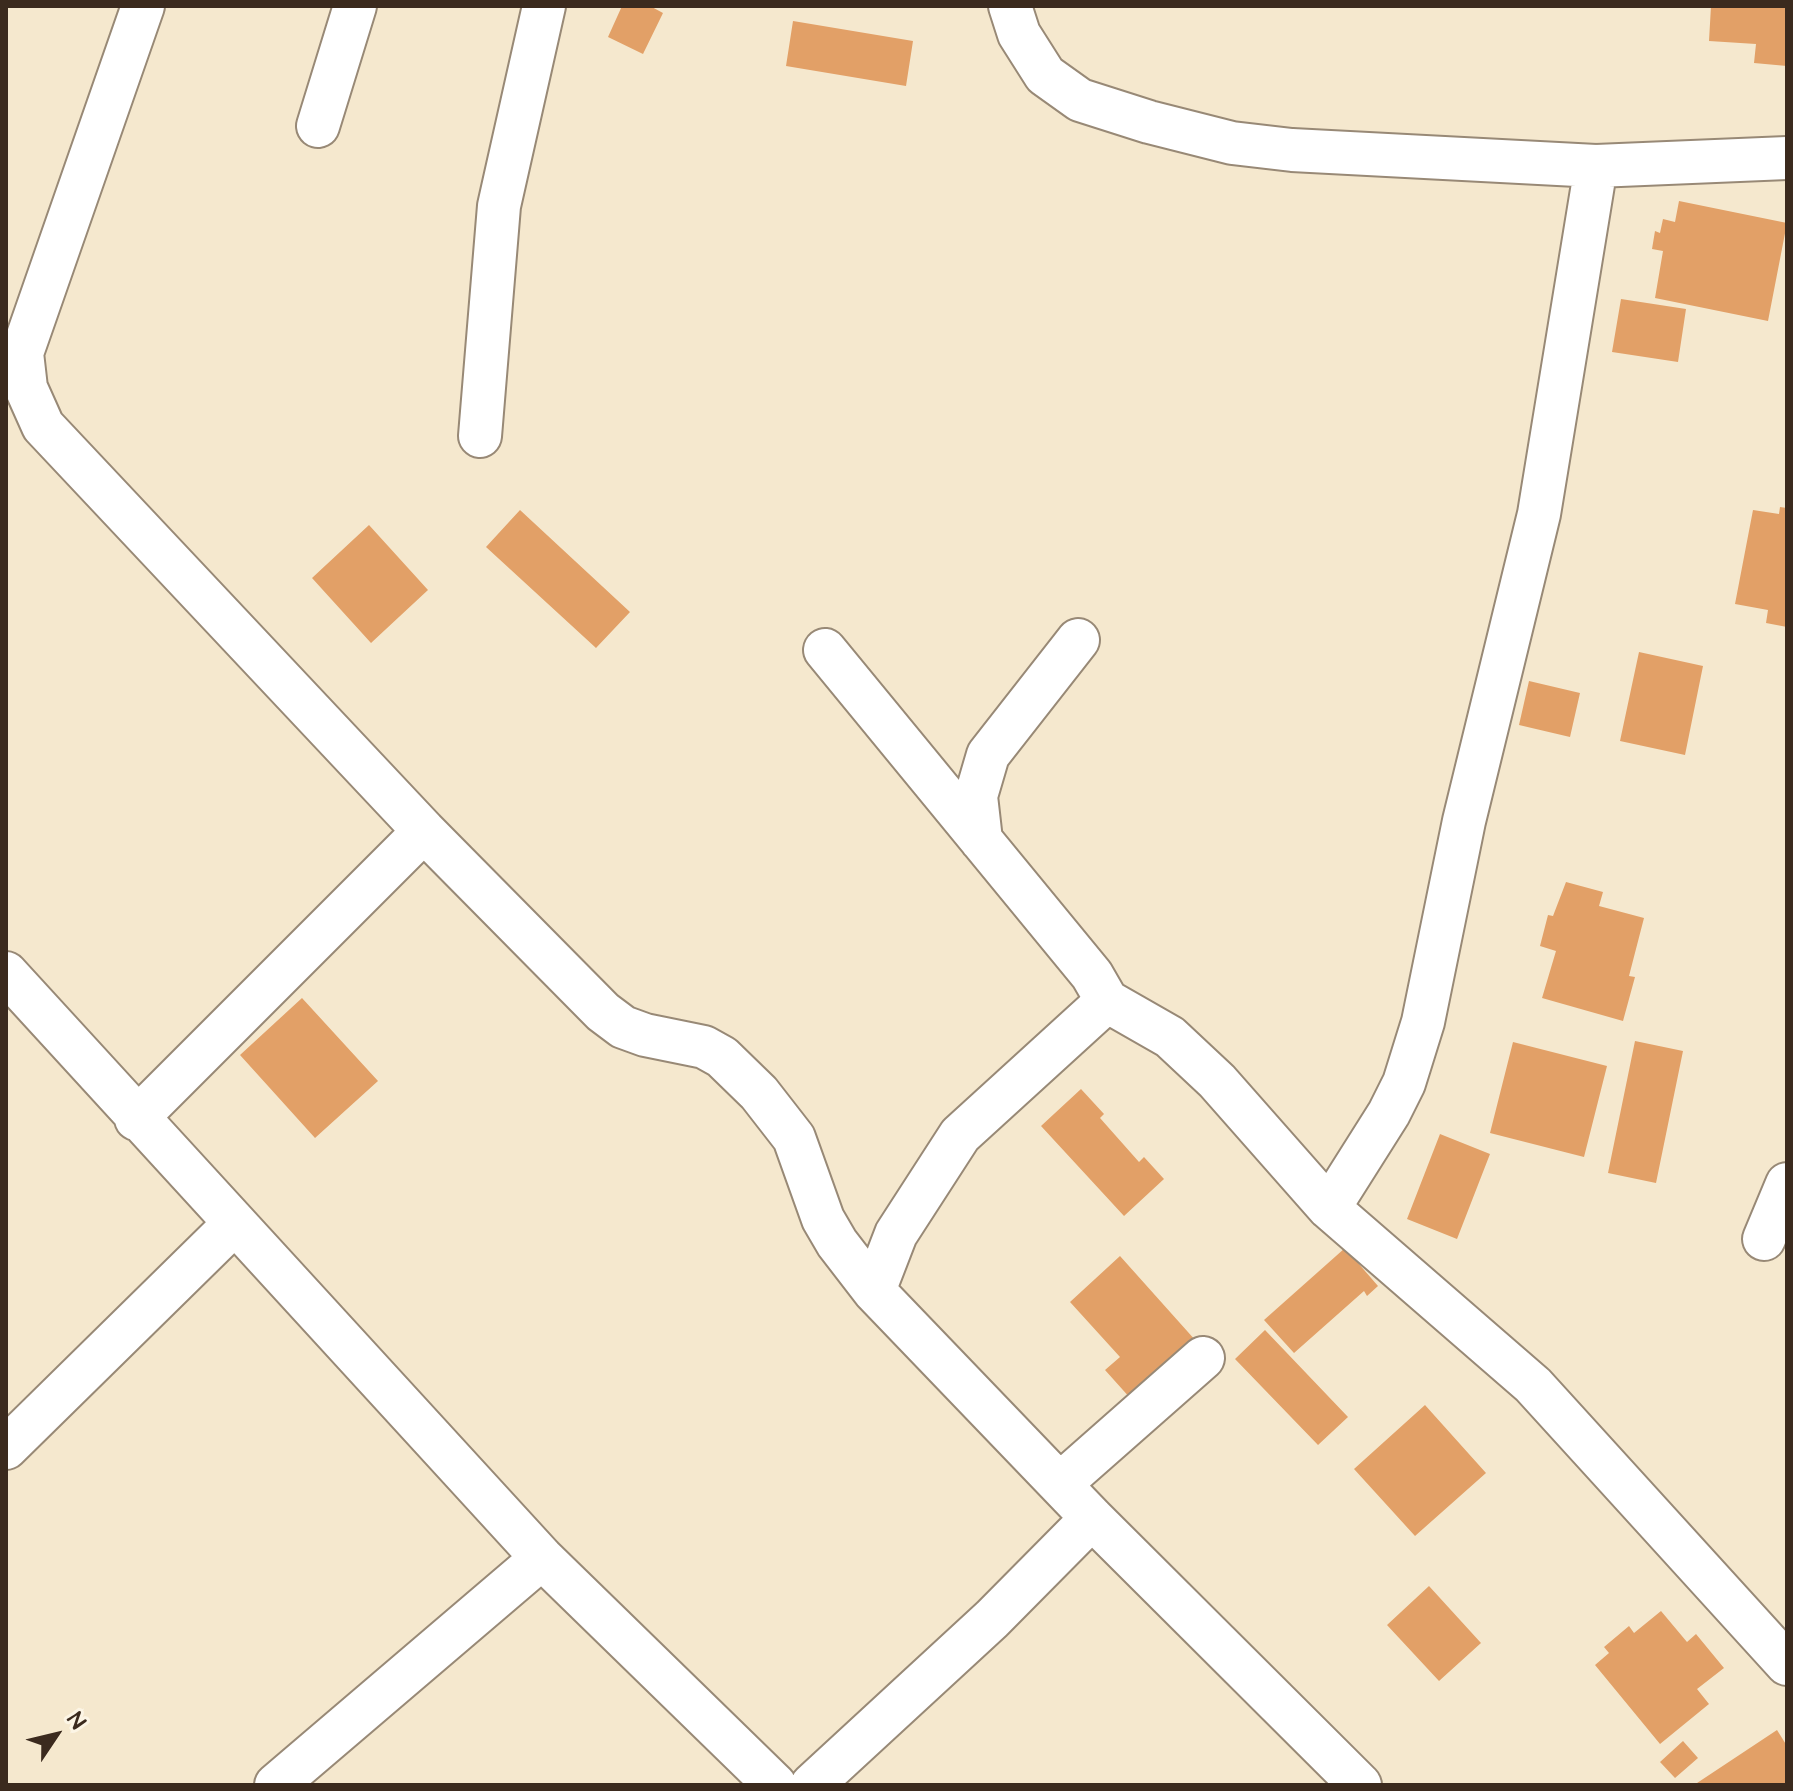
<!DOCTYPE html>
<style>
body{margin:0}
#map{position:relative;width:1793px;height:1791px;overflow:hidden;background:#f5e8ce;font-family:"Architects Daughter",sans-serif}
canvas{display:block}
.frame{position:absolute;inset:0;border:8px solid #3b2a1e;pointer-events:none}
.north{position:absolute;left:16px;top:1695px;width:80px;height:80px;-webkit-text-stroke:6px #fcf5e5;paint-order:stroke;rotate:55deg;font-size:22px;font-weight:700;line-height:32px;text-align:center;color:#3b2a1e}
.north::after{content:'';display:block;margin:auto;width:28px;height:36px;background:#3b2a1e;clip-path:polygon(50% 0,100% 100%,50% 72%,0 100%)}
</style>
<div id="map">
<canvas width="1793" height="1791"></canvas>
<div class="frame"></div>
<div class="north">N</div>
</div>
<script>
const g = document.querySelector('canvas').getContext('2d');
g.lineJoin = 'round';
function fillPath(path, color) {
  g.fillStyle = color;
  g.fill(path, 'evenodd');
}
function toPath(rows) {
  const path = new Path2D();
  for (const r of rows) {
    path.moveTo(r[0], r[1]);
    for (let i = 2; i < r.length; i += 2) path.lineTo(r[i], r[i + 1]);
  }
  return path;
}
function strokePath(path, color, width, dash) {
  g.strokeStyle = color;
  g.lineWidth = width;
  g.lineCap = dash ? 'butt' : 'round';
  g.setLineDash(dash || []);
  g.stroke(path);
}
const building = toPath([
 [622,6,650,6,663,13,643,54,608,37],
 [1711,6,1787,6,1787,66,1754,63,1756,44,1709,41],
 [793,21,913,41,906,86,786,66],
 [1679,201,1787,223,1768,321,1655,298,1663,251,1652,249,1655,231,1660,233,1663,219,1675,222],
 [1621,299,1686,309,1678,362,1612,352],
 [1780,507,1787,508,1787,627,1766,623,1768,610,1735,604,1753,510,1779,514],
 [520,510,630,612,596,648,486,547],
 [369,525,428,590,371,643,312,578],
 [1639,652,1703,666,1685,755,1620,741],
 [1529,681,1580,693,1570,737,1519,725],
 [1566,882,1603,892,1599,906,1644,918,1629,976,1635,977,1623,1021,1542,998,1556,951,1540,946,1548,915,1553,916],
 [302,998,378,1081,315,1138,240,1055],
 [1635,1041,1683,1051,1656,1183,1608,1173],
 [1513,1042,1607,1066,1584,1157,1490,1133],
 [1081,1089,1104,1114,1100,1118,1139,1162,1144,1157,1164,1179,1124,1216,1041,1126],
 [1440,1134,1490,1154,1457,1239,1407,1219],
 [1345,1248,1378,1286,1367,1296,1364,1291,1294,1353,1264,1320],
 [1120,1256,1196,1341,1131,1399,1105,1370,1120,1357,1070,1302],
 [1265,1330,1348,1417,1318,1445,1235,1359],
 [1425,1405,1486,1473,1415,1536,1354,1469],
 [1429,1586,1481,1643,1439,1681,1387,1625],
 [1661,1611,1687,1642,1696,1634,1724,1668,1697,1689,1709,1704,1660,1744,1595,1665,1609,1653,1604,1647,1629,1626,1634,1633],
 [1777,1730,1787,1746,1787,1785,1694,1785],
 [1683,1741,1698,1758,1675,1778,1660,1762]
]);
const street = toPath([
 [143,6,22,353,26,388,43,426,424,831,603,1012,623,1027,645,1035,704,1047,722,1057,759,1093,794,1138,823,1219,837,1243,874,1291,1092,1518,1360,1785],
 [1010,6,1019,34,1045,75,1080,100,1149,122,1232,143,1292,150,1596,166,1787,158],
 [318,126,355,6],
 [480,436,499,206,544,6],
 [825,650,1092,975,1107,1001,1170,1037,1217,1081,1329,1208,1533,1385,1787,1664],
 [981,840,976,796,988,755,1078,640],
 [6,973,542,1558,775,1785],
 [136,1119,424,831],
 [1329,1208,1389,1113,1404,1083,1423,1022,1464,821,1539,514,1596,166],
 [1764,1239,1787,1184],
 [874,1291,896,1234,960,1135,1107,1001],
 [6,1448,234,1224],
 [1060,1484,1203,1358],
 [276,1785,542,1558],
 [812,1785,992,1619,1092,1518]
]);
fillPath(building, '#e2a067');
strokePath(street, '#988976', 46);
strokePath(street, '#fff', 42);
</script>
